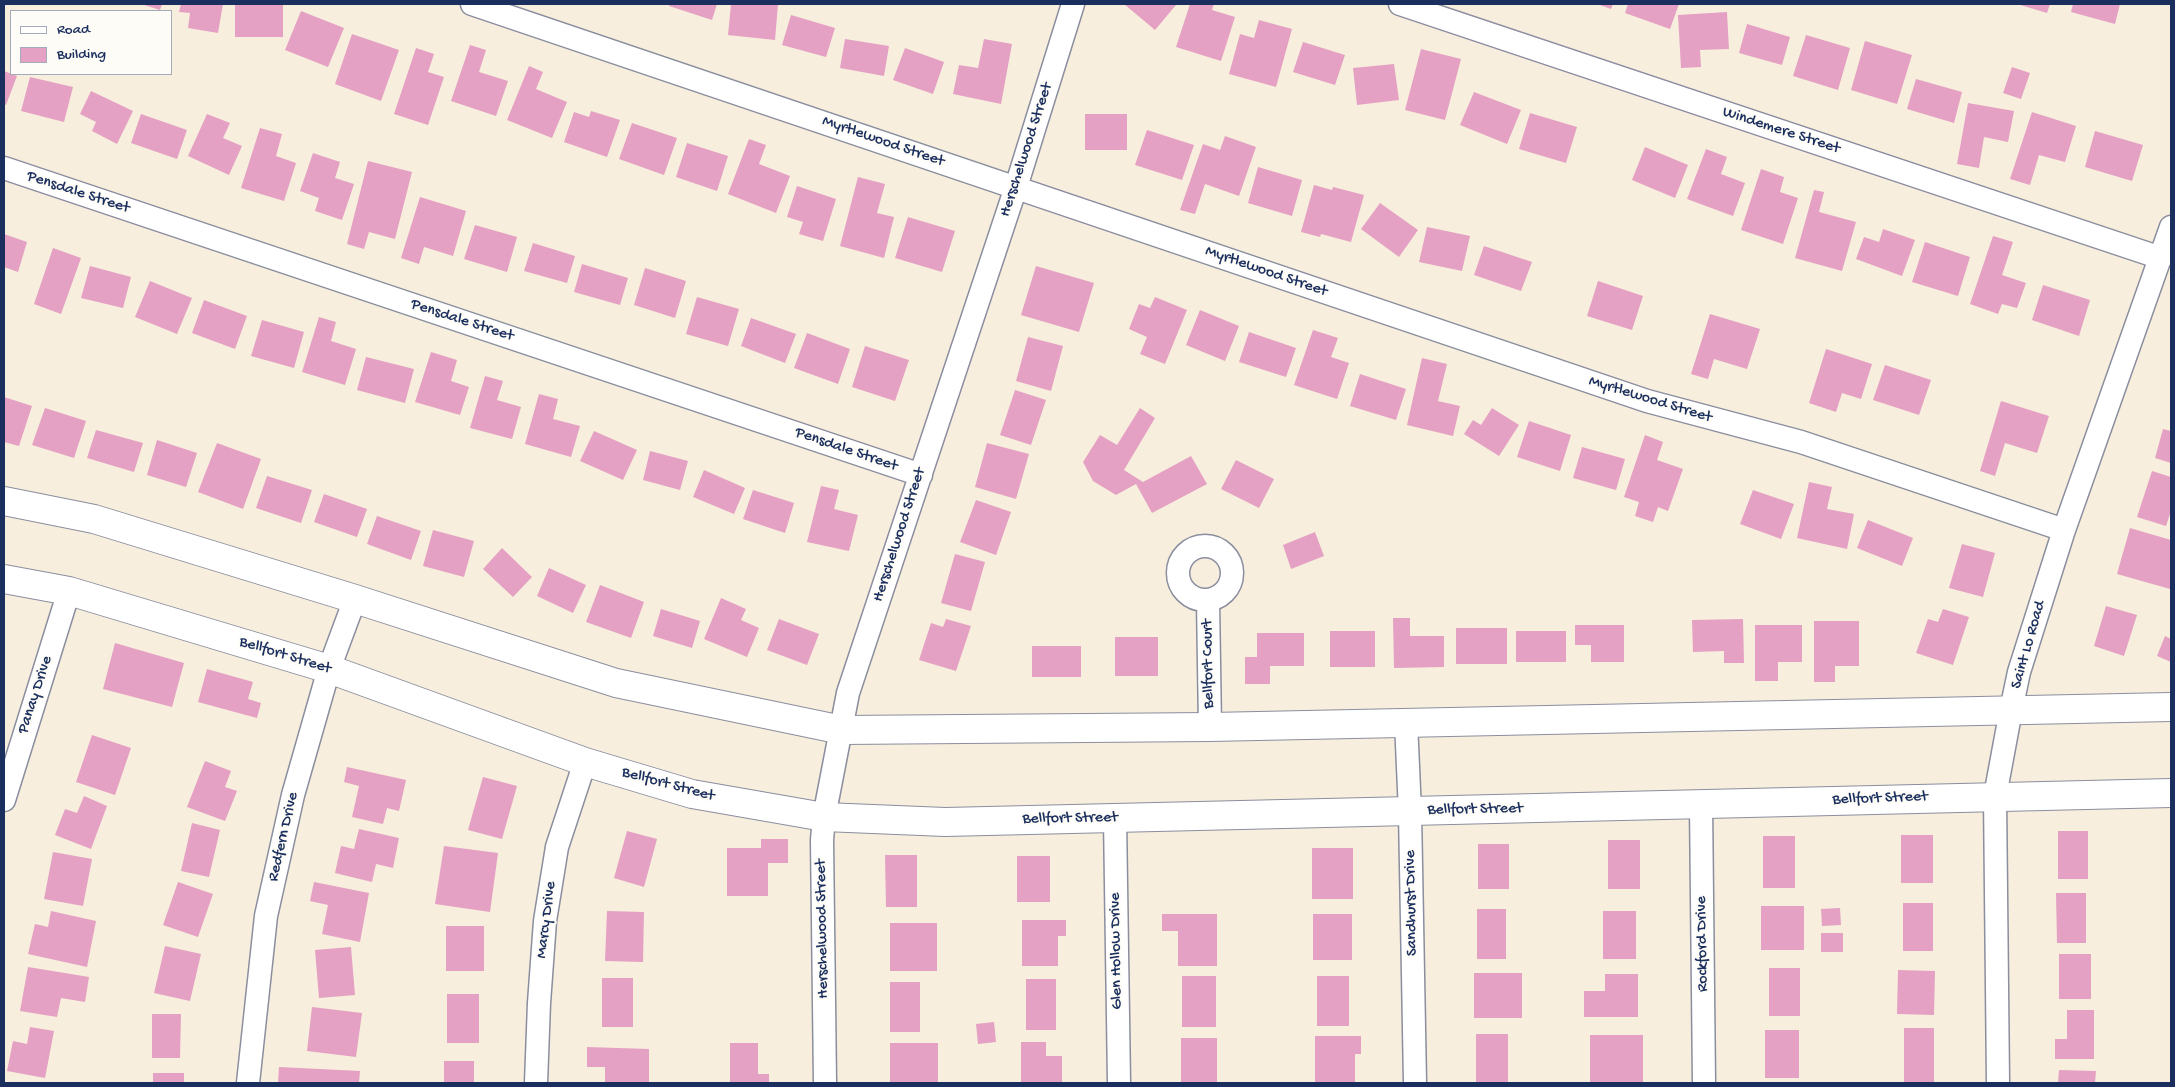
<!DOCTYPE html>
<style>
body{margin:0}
#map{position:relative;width:2175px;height:1087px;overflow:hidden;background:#f8eedd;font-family:"Gochi Hand",sans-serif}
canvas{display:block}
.frame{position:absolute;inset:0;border:5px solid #1b2f5e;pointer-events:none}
.legend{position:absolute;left:10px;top:10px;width:162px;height:65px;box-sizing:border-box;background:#fdfcf7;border:1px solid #a3aaba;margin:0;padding:6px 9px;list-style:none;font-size:15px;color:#1b2f5e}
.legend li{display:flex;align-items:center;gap:10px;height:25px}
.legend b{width:25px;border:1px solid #a3aaba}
</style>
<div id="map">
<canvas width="2175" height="1087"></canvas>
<div class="frame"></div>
<ul class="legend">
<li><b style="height:6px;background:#fff"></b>Road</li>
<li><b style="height:14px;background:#e4a1c3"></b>Building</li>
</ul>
</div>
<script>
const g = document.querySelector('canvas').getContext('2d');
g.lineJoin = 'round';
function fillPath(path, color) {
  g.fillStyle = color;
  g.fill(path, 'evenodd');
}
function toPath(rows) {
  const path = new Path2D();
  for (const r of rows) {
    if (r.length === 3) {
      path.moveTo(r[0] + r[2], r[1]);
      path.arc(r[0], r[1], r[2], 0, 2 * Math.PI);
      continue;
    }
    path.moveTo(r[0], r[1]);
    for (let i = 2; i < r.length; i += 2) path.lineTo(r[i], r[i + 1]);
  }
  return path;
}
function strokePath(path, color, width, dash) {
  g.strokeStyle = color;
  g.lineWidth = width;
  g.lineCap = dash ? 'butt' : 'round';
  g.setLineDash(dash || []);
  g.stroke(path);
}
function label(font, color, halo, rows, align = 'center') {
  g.font = font + ' "Gochi Hand",sans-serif';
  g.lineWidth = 4.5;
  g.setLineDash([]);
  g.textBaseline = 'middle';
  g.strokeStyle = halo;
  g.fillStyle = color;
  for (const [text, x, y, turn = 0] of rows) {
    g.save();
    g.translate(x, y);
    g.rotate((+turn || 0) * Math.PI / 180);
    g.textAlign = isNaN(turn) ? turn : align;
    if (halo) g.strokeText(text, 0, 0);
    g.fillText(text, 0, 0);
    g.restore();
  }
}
const building = toPath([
 [141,4,162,4,160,10],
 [181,4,223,4,218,33,188,28,190,13,179,12],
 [670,4,717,4,712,20,669,6],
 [731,4,778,4,775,40,728,35],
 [1124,4,1174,4,1176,5,1155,30],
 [1190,4,1214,4,1212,10,1235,17,1221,61,1176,47],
 [1597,4,1613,4,1611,9],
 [1628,4,1679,4,1670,29,1625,13],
 [2017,4,2050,4,2047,13],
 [2073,4,2120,4,2115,24,2071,12],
 [235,5,283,5,283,37,235,37],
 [301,11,344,28,328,67,285,50],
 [1727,12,1729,49,1700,50,1701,67,1681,68,1678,15],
 [791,15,835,28,826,57,782,45],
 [1259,20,1292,29,1276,87,1229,74,1240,34,1254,38],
 [1747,24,1790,37,1782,65,1739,53],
 [352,34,399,50,381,101,335,84],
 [1806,35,1850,48,1838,90,1793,76],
 [845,39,889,46,884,76,840,68],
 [984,39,1012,44,1001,104,953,94,959,65,978,68],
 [1865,41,1912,55,1897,104,1851,90],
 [1303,42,1345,55,1335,85,1293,72],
 [470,45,486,50,479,72,508,81,496,116,451,101],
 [416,48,434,54,428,72,444,77,428,125,394,114],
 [905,48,944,62,933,94,893,80],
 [1421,49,1461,59,1445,120,1405,110],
 [1394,64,1399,100,1357,105,1353,68],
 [529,66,543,72,536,89,567,102,552,138,507,120],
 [2012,67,2030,73,2021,99,2003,93],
 [4,71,17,76,6,105,4,104],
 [30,77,73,87,64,122,21,111],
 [1916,79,1962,92,1954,123,1907,109],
 [91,91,133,111,117,144,92,131,96,122,80,114],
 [1474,92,1521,110,1507,144,1460,125],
 [1968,103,2014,111,2008,142,1984,137,1979,168,1957,164],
 [591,111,620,120,607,157,564,142,574,112,589,117],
 [2032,112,2076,126,2065,162,2039,155,2030,185,2010,179],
 [1530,113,1577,127,1566,163,1519,149],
 [141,114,187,130,177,159,131,143],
 [207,114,230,123,223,138,242,146,229,175,188,156],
 [1085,114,1127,114,1127,150,1085,150],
 [632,123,677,138,664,175,619,159],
 [260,128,282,134,276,156,296,163,284,201,241,188],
 [1147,130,1194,145,1182,180,1135,165],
 [2095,131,2143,145,2132,181,2085,167],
 [1225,136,1256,147,1239,196,1205,184,1195,214,1180,210,1203,144,1220,150],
 [749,139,766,145,759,164,790,176,776,213,728,194],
 [687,143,728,156,717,191,676,177],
 [1645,147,1688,165,1675,198,1632,180],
 [1706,149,1727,157,1721,174,1745,183,1733,216,1687,199],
 [313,153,340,162,335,178,354,184,342,220,315,211,319,198,300,191],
 [368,161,412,172,395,239,369,232,364,249,347,244],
 [1258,167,1302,180,1292,216,1248,203],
 [1761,169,1784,177,1780,192,1798,198,1783,244,1741,230],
 [858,177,885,184,877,213,894,217,884,258,840,246],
 [1314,185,1332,190,1333,187,1364,195,1351,242,1321,234,1320,237,1301,232],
 [797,186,836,199,823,241,799,234,803,222,787,217],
 [1814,190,1824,192,1819,212,1856,222,1842,271,1795,258],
 [420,197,466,211,453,256,424,247,419,264,401,258],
 [1380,203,1418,230,1399,257,1361,229],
 [908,217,955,231,942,272,895,258],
 [475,225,517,237,507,272,464,259],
 [1427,227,1470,236,1462,271,1419,262],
 [1883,229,1915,240,1902,276,1856,259,1864,237,1879,242],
 [4,234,27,242,18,272,4,267],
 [1993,236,2013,242,2002,275,2026,283,2017,308,2002,304,1998,314,1970,304],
 [1925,242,1970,257,1958,296,1912,282],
 [533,243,575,256,567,283,524,271],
 [1484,246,1532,262,1521,291,1474,275],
 [53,248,81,258,61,314,34,304],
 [582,264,628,278,620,305,574,292],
 [90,266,131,277,123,308,81,298],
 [1036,266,1094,283,1079,332,1021,315],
 [645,268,686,281,675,318,634,305],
 [150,281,192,298,177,334,135,317],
 [1598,281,1643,296,1632,330,1587,316],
 [2043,285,2090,300,2079,336,2032,320],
 [697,297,739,309,728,346,686,334],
 [1155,297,1187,310,1165,364,1140,354,1147,337,1129,329,1139,304,1150,308],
 [204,300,247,316,235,349,192,333],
 [1200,310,1239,326,1225,361,1186,345],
 [1710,314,1760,329,1747,369,1714,359,1708,379,1691,374],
 [319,317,336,322,331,341,356,349,345,385,302,372],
 [751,318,796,334,785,363,741,346],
 [262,320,304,332,294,368,251,356],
 [1313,330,1338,338,1331,357,1349,363,1337,399,1294,385],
 [1249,332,1296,348,1286,377,1239,362],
 [807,333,850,349,838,384,794,368],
 [1028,337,1063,346,1051,391,1016,381],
 [865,346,909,360,895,401,852,387],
 [1826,349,1872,364,1861,399,1842,393,1836,412,1809,403],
 [431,352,457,360,451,381,469,387,460,415,415,402],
 [366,357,414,369,405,403,357,390],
 [1422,358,1447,364,1438,401,1460,406,1453,436,1407,425],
 [1885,365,1931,380,1919,415,1873,400],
 [1360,374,1406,389,1396,420,1350,406],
 [485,376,503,381,497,400,521,407,512,439,470,428],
 [1015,390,1046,400,1031,445,1000,435],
 [539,394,558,399,553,419,580,426,571,457,525,444],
 [4,397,32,406,19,446,4,442],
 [2001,401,2049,416,2037,453,2005,443,1995,476,1980,471],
 [45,408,86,421,74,458,32,445],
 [1140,408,1155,418,1124,470,1143,482,1191,456,1207,484,1152,513,1136,484,1116,495,1093,481,1083,462,1100,435,1117,445],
 [1492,408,1519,425,1499,456,1464,434,1473,420,1481,425],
 [1529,421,1571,435,1560,471,1517,457],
 [2163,429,2171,431,2171,463,2155,458],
 [96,430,143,443,134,472,87,458],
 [594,431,637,450,623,480,580,461],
 [1645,435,1663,442,1657,460,1683,469,1668,511,1658,507,1653,522,1635,516,1639,502,1624,497],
 [157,440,197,453,186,487,147,475],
 [217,443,261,459,243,509,198,492],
 [987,443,1029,454,1016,499,975,487],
 [1582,447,1625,459,1616,490,1573,478],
 [650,451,688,461,680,490,643,480],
 [1236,460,1274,479,1259,508,1221,489],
 [704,470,745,488,734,514,693,497],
 [2152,471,2171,477,2171,511,2166,526,2137,517],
 [267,476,312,490,301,523,256,508],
 [1809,482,1832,487,1827,509,1854,514,1847,549,1797,538],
 [821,486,839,490,834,509,858,515,849,551,807,542],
 [753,490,794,503,785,533,743,519],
 [1753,490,1794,504,1781,539,1740,524],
 [324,494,367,509,357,537,314,522],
 [976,500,1011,512,996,555,960,542],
 [377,516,421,531,411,560,367,544],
 [1868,520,1913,538,1902,566,1857,548],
 [2130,528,2171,540,2170,589,2117,574],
 [433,530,474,541,464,577,423,566],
 [1315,532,1324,556,1291,569,1283,545],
 [1962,544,1995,553,1983,597,1949,588],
 [502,548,532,577,513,597,483,569],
 [955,554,985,562,971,611,941,603],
 [549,568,586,585,573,613,537,596],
 [600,585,644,602,631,638,586,622],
 [721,598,746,609,741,620,759,628,747,657,704,639],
 [2106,606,2137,615,2124,656,2094,646],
 [661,609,700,621,692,648,653,636],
 [1943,609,1969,617,1953,665,1916,653,1928,619,1938,622],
 [1393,618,1410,618,1410,636,1444,636,1444,667,1394,668],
 [779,619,819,634,807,665,767,650],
 [946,619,971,626,956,671,919,660,931,623,943,627],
 [1743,619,1744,663,1724,663,1724,651,1693,652,1692,620],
 [1814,621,1859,621,1859,666,1835,666,1835,682,1814,682],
 [1575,625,1624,625,1624,662,1591,662,1591,645,1575,645],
 [1755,625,1802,625,1802,662,1778,662,1778,681,1755,681],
 [1456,628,1507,628,1507,664,1456,664],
 [1330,631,1375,631,1375,667,1330,667],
 [1516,631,1566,631,1566,662,1516,662],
 [1257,633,1304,633,1304,666,1270,666,1270,684,1245,684,1245,657,1257,657],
 [2165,636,2171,639,2171,662,2157,656],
 [1115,637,1158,637,1158,676,1115,676],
 [115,643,184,663,172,707,103,689],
 [1032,646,1081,646,1081,677,1032,677],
 [207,669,253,682,248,699,261,703,257,718,198,702],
 [92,735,131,748,115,795,76,782],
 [205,761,231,771,225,787,237,791,225,821,187,807],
 [347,767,406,780,399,811,387,808,383,824,352,817,359,786,344,782],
 [483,777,517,786,502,839,468,830],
 [84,796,107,806,91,849,55,835,65,809,77,813],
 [192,823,220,830,209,877,181,871],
 [359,829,399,838,393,868,376,864,372,882,335,873,341,846,354,849],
 [627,831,657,839,644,887,614,878],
 [2058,831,2088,831,2088,879,2058,879],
 [1901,835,1933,835,1933,883,1901,883],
 [1763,836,1795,836,1795,888,1763,888],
 [761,839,788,839,788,863,768,863,768,896,727,896,727,848,761,848],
 [1608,840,1640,840,1640,889,1608,889],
 [1478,844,1509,844,1509,889,1478,889],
 [444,846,498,853,490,912,435,904],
 [1312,848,1353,848,1353,899,1312,899],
 [53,852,92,859,83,906,44,899],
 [885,855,917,855,917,907,886,907],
 [1017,856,1050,856,1050,902,1017,902],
 [178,882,213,894,198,937,163,925],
 [314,882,369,893,360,942,322,934,328,905,310,901],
 [2056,893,2086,893,2086,943,2057,943],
 [1903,903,1933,903,1933,951,1903,951],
 [1761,906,1804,906,1804,950,1761,950],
 [1840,908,1841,925,1822,926,1821,909],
 [1477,909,1506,909,1506,959,1477,959],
 [51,911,96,921,87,967,28,954,35,924,48,927],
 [607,911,644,912,643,962,605,961],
 [1603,911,1636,911,1636,959,1603,959],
 [1162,914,1217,914,1217,966,1178,966,1178,931,1162,931],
 [1313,914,1352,914,1352,960,1313,960],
 [1022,920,1066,920,1066,936,1058,936,1058,966,1022,966],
 [890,923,937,923,937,971,890,971],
 [446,926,484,926,484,971,446,971],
 [1821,933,1843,933,1843,952,1821,952],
 [165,946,201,954,190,1001,154,993],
 [351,947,355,995,319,998,315,950],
 [2059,954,2091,954,2091,999,2059,999],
 [28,967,89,977,85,1002,61,998,57,1017,20,1011],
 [1769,968,1800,968,1800,1016,1769,1016],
 [1898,970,1935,971,1934,1015,1897,1014],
 [1474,973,1522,973,1522,1018,1474,1018],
 [1605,974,1638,974,1638,1017,1584,1017,1584,991,1605,991],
 [1182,976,1216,976,1216,1027,1182,1027],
 [1317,976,1349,976,1349,1026,1317,1026],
 [602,978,633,978,633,1027,602,1027],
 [1026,979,1056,979,1056,1030,1026,1030],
 [890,982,920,982,920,1032,890,1032],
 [447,994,479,994,479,1043,447,1043],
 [312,1007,362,1013,356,1057,307,1051],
 [2067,1010,2094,1010,2094,1059,2055,1059,2055,1039,2067,1039],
 [152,1014,181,1014,180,1058,152,1058],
 [994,1022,996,1042,978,1044,976,1024],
 [30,1027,54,1031,45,1078,7,1071,13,1041,27,1044],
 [1904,1028,1934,1028,1934,1082,1904,1082],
 [1765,1030,1799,1030,1799,1078,1765,1078],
 [1476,1034,1508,1034,1508,1083,1476,1083],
 [1590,1035,1643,1035,1643,1083,1590,1083],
 [1315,1036,1361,1036,1361,1054,1355,1054,1355,1083,1315,1083],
 [1181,1038,1217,1038,1217,1083,1181,1083],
 [1021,1042,1046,1042,1046,1056,1062,1056,1062,1083,1021,1083],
 [730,1043,758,1043,758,1074,769,1074,769,1083,730,1083],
 [890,1043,938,1043,938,1083,890,1083],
 [587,1047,649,1049,649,1083,605,1083,605,1067,587,1067],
 [444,1061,474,1061,474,1083,444,1083],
 [279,1067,360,1071,359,1083,278,1083],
 [2059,1070,2096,1071,2095,1083,2058,1083],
 [153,1073,184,1073,184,1083,153,1083]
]);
const minor = toPath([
 [472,4,1647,401,1801,442,2064,530],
 [1400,4,2161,258],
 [4,168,921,475],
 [1205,573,27],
 [1208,601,1210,727],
 [1406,722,1410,812,1415,1083],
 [4,800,69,591],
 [1701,804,1704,1083],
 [1115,818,1119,1083],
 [248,1083,266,916,293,795,329,669,355,599],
 [536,1083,539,1003,545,921,557,847,585,762],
 [825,1083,822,840,824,817,848,693,1016,187,1073,4],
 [1998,1083,1995,796,2011,710,2019,672,2064,530,2171,227]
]);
const secondary = toPath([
 [4,501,94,519,355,599,616,683,842,730,1210,727,2171,707],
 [4,579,69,591,329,669,585,762,692,794,824,817,945,822,2171,793]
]);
const streetNames = [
 ["Windemere Street",1781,131,18],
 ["Myrtlewood Street",883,142,19],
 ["Herschelwood Street",1027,150,-72],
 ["Pensdale Street",78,193,18],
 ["Myrtlewood Street",1266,272,19],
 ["Pensdale Street",462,321,18],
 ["Myrtlewood Street",1650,400,17],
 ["Pensdale Street",846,450,19],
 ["Herschelwood Street",900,535,-72],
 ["Saint Lo Road",2029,645,-74],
 ["Bellfort Street",285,656,17],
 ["Bellfort Court",1209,664,-91],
 ["Panay Drive",36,695,-72],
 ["Bellfort Street",668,785,15],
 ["Bellfort Street",1880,799,-2],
 ["Bellfort Street",1475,810,-1],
 ["Bellfort Street",1070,819,-1],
 ["Redfern Drive",284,837,-77],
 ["Sandhurst Drive",1412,903,-91],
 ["Marcy Drive",547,920,-83],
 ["Herschelwood Street",823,929,-91],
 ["Rockford Drive",1703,944,-91],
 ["Glen Hollow Drive",1117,951,-91]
];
fillPath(building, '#e4a1c3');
strokePath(minor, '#8a8e9e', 25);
strokePath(secondary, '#8a8e9e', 30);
strokePath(minor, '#fff', 22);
strokePath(secondary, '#fff', 28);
label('16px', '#1b2f5e', '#fdfcf7', streetNames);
</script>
